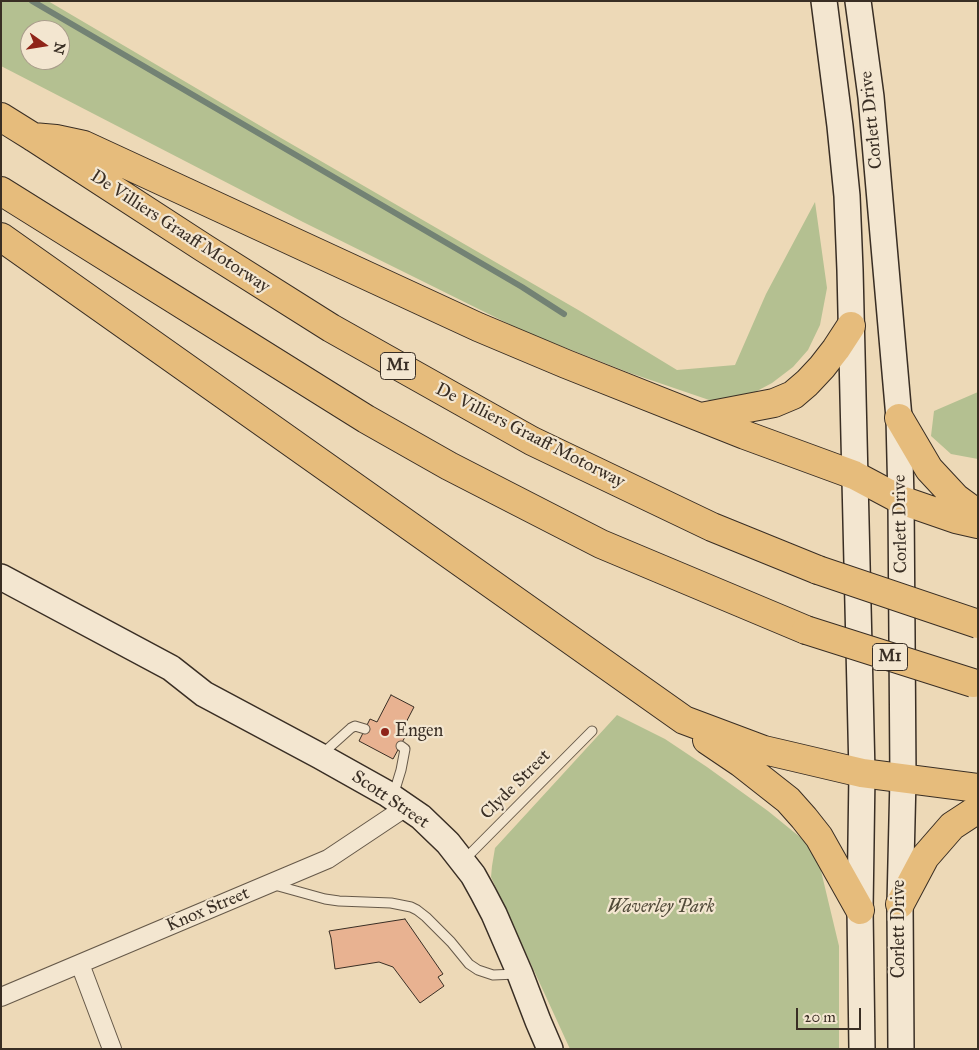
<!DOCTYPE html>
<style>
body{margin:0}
#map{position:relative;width:979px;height:1050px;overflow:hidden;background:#edd9b7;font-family:"IM FELL Great Primer",serif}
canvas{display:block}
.frame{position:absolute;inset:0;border:2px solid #392e24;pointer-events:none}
.north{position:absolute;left:20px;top:20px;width:50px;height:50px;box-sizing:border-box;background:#f3e6d0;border:1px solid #a99c8b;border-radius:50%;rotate:103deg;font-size:14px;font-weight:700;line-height:20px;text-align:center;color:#392e24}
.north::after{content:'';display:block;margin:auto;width:18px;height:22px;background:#8f2418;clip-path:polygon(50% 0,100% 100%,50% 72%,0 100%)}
.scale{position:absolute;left:796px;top:1008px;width:65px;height:22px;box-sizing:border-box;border:2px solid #392e24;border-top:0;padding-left:6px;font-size:15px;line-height:18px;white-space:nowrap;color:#392e24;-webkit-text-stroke:4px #f3e6d0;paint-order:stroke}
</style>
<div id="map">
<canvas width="979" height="1050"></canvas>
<div class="frame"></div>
<div class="north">N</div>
<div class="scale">20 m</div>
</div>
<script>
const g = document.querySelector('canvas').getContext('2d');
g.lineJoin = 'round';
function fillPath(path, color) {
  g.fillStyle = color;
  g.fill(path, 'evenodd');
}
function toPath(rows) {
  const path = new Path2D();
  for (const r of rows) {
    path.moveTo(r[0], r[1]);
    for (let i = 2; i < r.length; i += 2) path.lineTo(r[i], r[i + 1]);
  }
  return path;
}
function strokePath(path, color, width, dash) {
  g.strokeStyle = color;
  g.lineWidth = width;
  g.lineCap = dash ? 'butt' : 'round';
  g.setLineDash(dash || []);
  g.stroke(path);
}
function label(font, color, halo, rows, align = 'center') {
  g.font = font + ' "IM FELL Great Primer",serif';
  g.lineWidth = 4.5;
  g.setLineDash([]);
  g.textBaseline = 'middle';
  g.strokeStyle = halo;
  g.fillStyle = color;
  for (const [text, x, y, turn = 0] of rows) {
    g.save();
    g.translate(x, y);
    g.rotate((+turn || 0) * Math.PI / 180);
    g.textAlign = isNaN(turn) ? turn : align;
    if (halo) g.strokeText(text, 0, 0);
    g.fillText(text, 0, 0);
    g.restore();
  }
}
const green = toPath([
 [1,1,48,1,281,138,580,311,677,370,735,365,766,294,815,202,827,288,820,325,808,350,793,367,772,383,742,399,715,402,630,373,523,331,303,222,1,66],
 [30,30,60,30,60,60,30,60],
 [978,392,978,459,951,454,931,436,934,411],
 [617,715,665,739,707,767,768,811,816,850,839,946,839,1049,570,1049,491,877,492,866,495,848]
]);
const stream = toPath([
 [32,1,522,287,564,314]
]);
const building = toPath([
 [391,695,414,707,400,734,405,737,393,759,359,741,370,719,377,722,391,695],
 [405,919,443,974,438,977,444,986,420,1003,393,967,379,962,335,969,331,938,329,931,405,919]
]);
const lane = toPath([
 [322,754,351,728,355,726,365,729],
 [393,796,401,770,405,749,401,746],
 [464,860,592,731],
 [271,884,325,899,339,901,391,903,411,907,417,910,426,917,451,942,469,964,478,970,493,975,517,974]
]);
const street = toPath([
 [80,964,112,1049],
 [1,997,328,859,406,807]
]);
const secondary = toPath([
 [824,1,840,126,847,196,850,270,862,773,860,910,862,1049],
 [858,1,871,97,899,418,901,500,903,778,900,904,901,1049],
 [1,577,171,668,204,694,320,756,386,793,421,817,448,843,473,875,483,893,494,914,520,974,538,1021,550,1049]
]);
const highway = toPath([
 [1,117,33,137,204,248,331,328,532,441,712,527,818,570],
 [33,137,56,139,84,145,478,327,566,364,745,435,854,475,901,500,956,519,978,524],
 [1,191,366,419,449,466,601,544,806,630],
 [1,237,684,720,764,750,794,757,862,773,978,788],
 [701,417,774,403,793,395,807,383,822,367,836,349,851,326],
 [899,418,929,469,956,498,978,514],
 [707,740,741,763,788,800,804,818,819,837,860,910],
 [900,904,925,857,952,826,978,809]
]);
const highwayBridge = toPath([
 [818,570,978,624],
 [806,630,973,683]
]);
const markers = [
 [385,732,5,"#8f2418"]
];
const shields = [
 [398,366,35],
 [890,657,35]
];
const shieldNames = [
 ["M1",398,366],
 ["M1",890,657]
];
const streetNames = [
 ["Corlett Drive",872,120,-96],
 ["De Villiers Graaff Motorway",180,232,33],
 ["De Villiers Graaff Motorway",530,436,27],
 ["Corlett Drive",901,524,-91],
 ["Clyde Street",516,785,-45],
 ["Scott Street",390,800,34],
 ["Knox Street",208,910,-23],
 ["Corlett Drive",900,929,-90]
];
const poiNames = [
 ["Engen",395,732]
];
const parkNames = [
 ["Waverley Park",661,908]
];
fillPath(green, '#b4c091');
strokePath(stream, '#738274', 6);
fillPath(building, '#e8b291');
strokePath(building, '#392e24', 1);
strokePath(lane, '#665949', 11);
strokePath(street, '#665949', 20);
strokePath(secondary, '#392e24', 28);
strokePath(highway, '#392e24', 30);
strokePath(lane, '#f3e6d0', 9);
strokePath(street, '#f3e6d0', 18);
strokePath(secondary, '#f3e6d0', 25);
strokePath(highway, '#e6bc7c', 28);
strokePath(highwayBridge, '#392e24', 30, []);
strokePath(highwayBridge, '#e6bc7c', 28);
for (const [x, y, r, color] of markers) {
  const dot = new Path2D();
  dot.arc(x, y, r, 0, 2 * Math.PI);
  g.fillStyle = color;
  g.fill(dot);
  strokePath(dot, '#f3e6d0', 2);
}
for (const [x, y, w] of shields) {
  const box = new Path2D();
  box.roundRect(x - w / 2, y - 13.5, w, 27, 4);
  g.fillStyle = '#f3e6d0';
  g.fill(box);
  strokePath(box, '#392e24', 1);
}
label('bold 16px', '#392e24', null, shieldNames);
label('18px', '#392e24', '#f3e6d0', streetNames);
label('18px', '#392e24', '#f3e6d0', poiNames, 'left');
label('italic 18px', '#524b3a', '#f3e6d0', parkNames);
</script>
